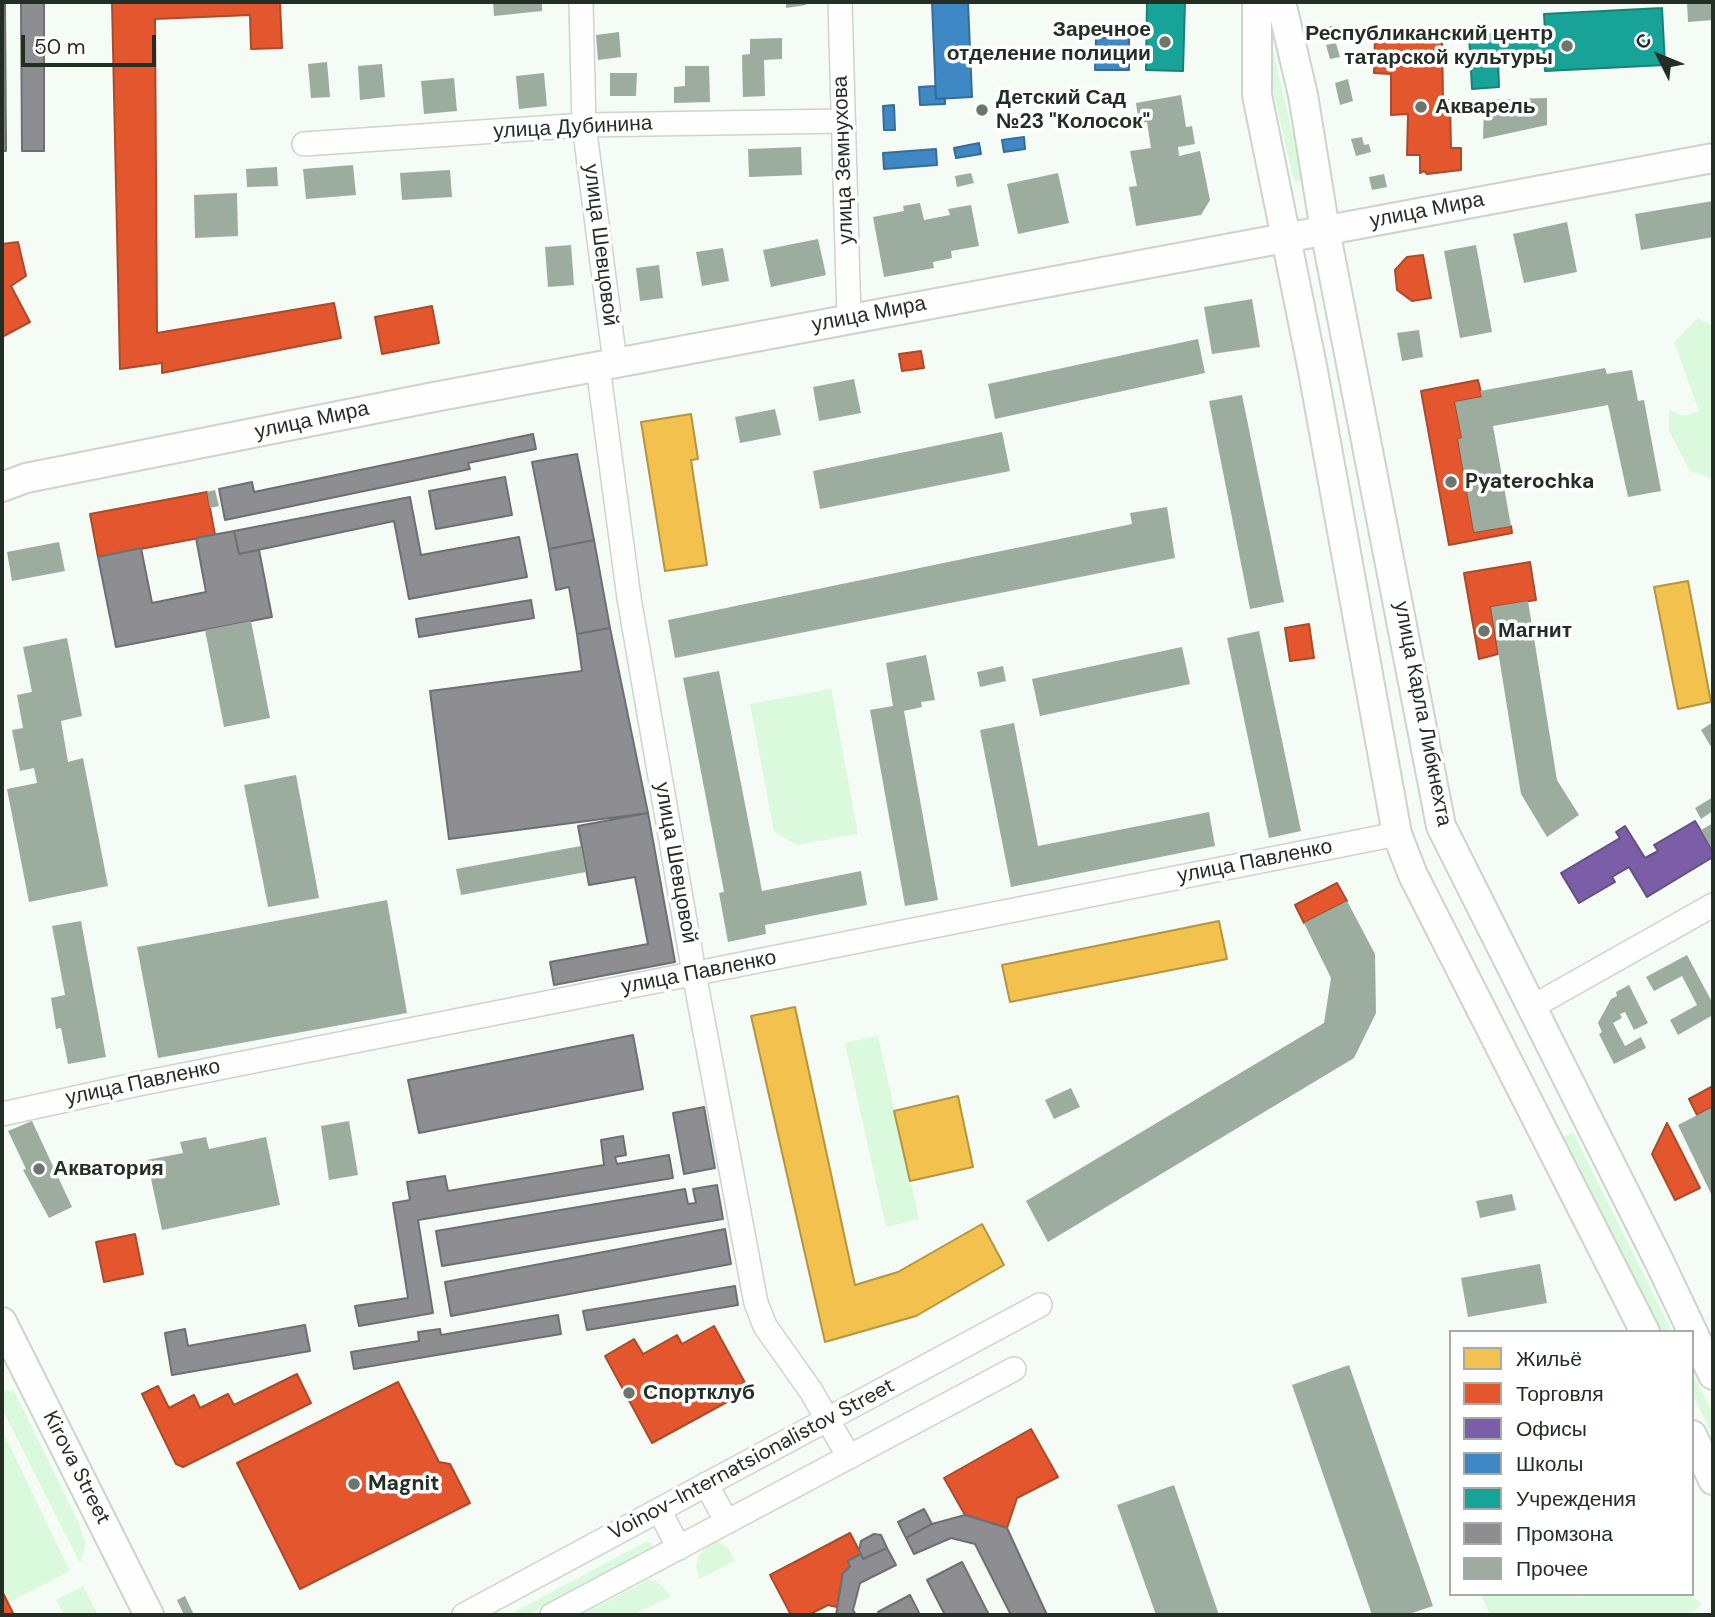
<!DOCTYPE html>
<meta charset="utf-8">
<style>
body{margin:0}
#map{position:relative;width:1715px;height:1617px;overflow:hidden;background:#f5fbf5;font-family:"DM Sans",sans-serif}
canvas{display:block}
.frame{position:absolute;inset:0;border:4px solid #232e24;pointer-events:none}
.legend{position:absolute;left:1449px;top:1330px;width:245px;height:266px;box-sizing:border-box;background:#fff;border:2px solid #a7aba7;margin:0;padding:9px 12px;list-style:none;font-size:21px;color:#232e24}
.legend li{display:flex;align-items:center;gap:14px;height:35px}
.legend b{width:35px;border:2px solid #a7aba7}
.north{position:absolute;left:1624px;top:21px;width:70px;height:70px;-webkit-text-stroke:5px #fff;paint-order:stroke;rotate:313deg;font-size:19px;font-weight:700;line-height:28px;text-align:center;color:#232e24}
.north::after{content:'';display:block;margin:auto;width:24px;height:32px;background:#232e24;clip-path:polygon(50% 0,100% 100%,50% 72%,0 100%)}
.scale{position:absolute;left:21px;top:35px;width:135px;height:32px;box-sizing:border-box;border:4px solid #232e24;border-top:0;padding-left:9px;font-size:21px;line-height:24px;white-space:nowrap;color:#232e24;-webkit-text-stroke:5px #fff;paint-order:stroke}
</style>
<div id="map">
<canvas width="1715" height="1617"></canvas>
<div class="frame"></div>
<ul class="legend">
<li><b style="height:19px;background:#f2c14e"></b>Жильё</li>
<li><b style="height:19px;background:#e4572e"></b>Торговля</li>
<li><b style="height:19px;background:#7b5ea7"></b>Офисы</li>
<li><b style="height:19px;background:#3f88c5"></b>Школы</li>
<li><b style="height:19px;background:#17a398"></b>Учреждения</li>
<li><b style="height:19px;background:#8d8d92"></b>Промзона</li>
<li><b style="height:19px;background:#9cac9e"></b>Прочее</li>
</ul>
<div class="north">С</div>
<div class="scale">50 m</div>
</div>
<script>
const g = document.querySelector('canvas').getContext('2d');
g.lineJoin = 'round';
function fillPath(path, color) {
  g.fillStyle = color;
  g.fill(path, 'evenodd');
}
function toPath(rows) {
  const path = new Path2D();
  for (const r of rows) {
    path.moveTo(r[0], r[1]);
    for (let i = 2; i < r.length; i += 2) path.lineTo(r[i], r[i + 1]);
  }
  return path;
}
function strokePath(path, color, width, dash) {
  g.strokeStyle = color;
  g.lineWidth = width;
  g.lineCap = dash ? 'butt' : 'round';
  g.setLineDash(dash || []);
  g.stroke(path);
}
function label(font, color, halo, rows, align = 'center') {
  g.font = font + ' "DM Sans",sans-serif';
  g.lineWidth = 7;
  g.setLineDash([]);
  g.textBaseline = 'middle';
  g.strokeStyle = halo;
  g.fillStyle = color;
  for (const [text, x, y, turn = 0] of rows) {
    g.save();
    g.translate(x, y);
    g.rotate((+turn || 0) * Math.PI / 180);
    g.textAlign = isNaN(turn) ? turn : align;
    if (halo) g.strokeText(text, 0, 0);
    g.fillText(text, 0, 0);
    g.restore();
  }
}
const green = toPath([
 [1270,37,1303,180,1294,182,1269,72],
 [1698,318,1713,326,1711,478,1690,471,1669,431,1669,409,1683,416,1699,411,1674,342],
 [831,689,858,834,797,845,774,832,750,704],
 [878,1036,919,1219,886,1227,845,1043],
 [1573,1132,1636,1259,1672,1332,1661,1332,1564,1137],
 [1692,1372,1713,1414,1713,1436,1692,1394],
 [6,1390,14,1391,79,1523,86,1545,80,1563,2,1409,2,1392],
 [2,1430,70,1571,8,1603,2,1591],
 [647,1541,652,1544,651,1549,528,1615,509,1615],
 [719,1542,728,1548,735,1561,699,1579,696,1564,700,1554,709,1544],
 [648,1580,656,1581,672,1596,633,1615,581,1615],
 [83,1586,98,1615,64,1615,56,1600],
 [1481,1594,1573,1594,1576,1598,1594,1594,1688,1594,1702,1604,1688,1615,1490,1615]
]);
const homes = toPath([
 [691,414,698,459,691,460,707,565,665,571,641,422,691,414],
 [1688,581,1711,702,1678,709,1654,587,1688,581],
 [1219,921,1227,959,1010,1002,1002,965,1219,921],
 [795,1007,855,1285,898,1272,982,1224,1004,1265,916,1316,825,1342,751,1016,795,1007],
 [958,1096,973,1167,910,1181,894,1111,958,1096]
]);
const shops = toPath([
 [112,2,280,2,282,48,251,49,250,15,155,19,157,333,334,303,341,338,162,373,162,363,120,369,112,2],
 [1333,27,1336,37,1326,39,1324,29,1333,27],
 [1442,33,1443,100,1450,100,1451,148,1461,148,1461,170,1427,174,1424,171,1420,173,1420,155,1407,155,1408,114,1391,115,1391,74,1374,73,1375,34,1442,33],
 [18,242,26,276,11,286,30,322,2,337,2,244,18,242],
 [1423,255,1431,298,1412,301,1397,290,1395,270,1407,257,1423,255],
 [432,306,439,343,382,354,375,317,432,306],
 [921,351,924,368,902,371,899,354,921,351],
 [1478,380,1482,397,1455,402,1462,438,1458,439,1474,532,1511,526,1512,533,1449,545,1421,391,1478,380],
 [207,492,215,535,98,557,90,514,207,492],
 [1530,562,1536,600,1491,607,1498,654,1479,659,1464,573,1530,562],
 [1309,624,1314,658,1290,661,1285,628,1309,624],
 [1337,883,1347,901,1304,923,1295,905,1337,883],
 [1713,1086,1713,1107,1697,1115,1689,1099,1713,1086],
 [1667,1123,1700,1188,1675,1200,1652,1154,1667,1123],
 [135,1234,143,1274,104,1282,96,1242,135,1234],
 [714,1326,749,1390,652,1443,605,1356,634,1339,643,1354,677,1335,682,1344,714,1326],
 [297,1374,311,1403,183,1467,176,1464,142,1394,158,1386,169,1408,194,1395,200,1408,228,1394,234,1405,297,1374],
 [398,1382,439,1462,450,1464,470,1503,300,1589,237,1463,398,1382],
 [1031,1429,1058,1477,1017,1498,1007,1528,965,1515,944,1478,1031,1429],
 [850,1533,861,1554,848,1561,850,1567,843,1573,837,1607,828,1605,808,1615,791,1615,770,1575,850,1533],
 [2,1591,14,1615,2,1615,2,1591]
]);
const offices = toPath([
 [1695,821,1713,851,1713,857,1647,897,1629,867,1612,877,1615,882,1579,903,1561,873,1620,838,1616,832,1625,826,1645,858,1658,851,1654,845,1695,821]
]);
const schools = toPath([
 [932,2,968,2,972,97,936,99,932,2],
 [1096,38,1129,38,1129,70,1095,70,1096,38],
 [935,86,936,99,945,98,945,104,920,105,919,87,935,86],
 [894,105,895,130,884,130,883,106,894,105],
 [1024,137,1025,149,1004,152,1002,140,1024,137],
 [979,143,981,154,956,158,954,148,979,143],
 [936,149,937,165,884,169,883,153,936,149]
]);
const public = toPath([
 [1147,2,1185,2,1183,71,1146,70,1147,2],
 [1662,8,1665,65,1545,71,1544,57,1498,59,1499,87,1472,89,1469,35,1545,31,1544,14,1662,8]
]);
const industry = toPath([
 [2,2,5,2,6,151,2,151,2,2],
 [21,2,44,2,44,151,22,151,21,2],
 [533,434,536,449,468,463,470,469,225,520,219,489,252,482,254,492,533,434],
 [577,454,594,540,549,549,532,462,577,454],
 [505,477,512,515,436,529,429,491,505,477],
 [410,497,421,555,519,537,527,577,409,599,394,521,239,554,234,531,410,497],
 [234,531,239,554,259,550,272,617,116,647,98,557,141,548,152,603,206,592,196,538,234,531],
 [594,540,610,628,577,634,569,587,556,590,549,549,594,540],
 [531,600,534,618,419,637,416,619,531,600],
 [610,628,648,813,449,839,430,691,582,671,577,634,610,628],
 [648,813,675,962,554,985,550,962,648,944,635,877,589,885,578,826,648,813],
 [633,1035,643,1089,419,1133,408,1080,633,1035],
 [704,1107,715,1168,684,1174,673,1113,704,1107],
 [623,1136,626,1155,615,1157,617,1164,669,1155,673,1178,418,1220,433,1313,359,1326,355,1306,408,1298,393,1203,410,1200,407,1182,445,1176,448,1191,604,1165,601,1140,623,1136],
 [717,1185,723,1219,442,1266,436,1231,685,1189,688,1204,696,1203,693,1189,717,1185],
 [725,1229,731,1264,451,1316,445,1282,725,1229],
 [735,1286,738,1305,587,1330,583,1311,735,1286],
 [558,1315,561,1334,354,1369,351,1352,419,1341,418,1332,440,1329,441,1335,558,1315],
 [305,1325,310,1351,172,1375,165,1333,185,1329,188,1346,305,1325],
 [924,1509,932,1524,906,1538,898,1522,924,1509],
 [965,1515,1007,1528,1047,1615,1011,1615,975,1544,951,1538,914,1554,906,1538,932,1524,965,1515],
 [874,1534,881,1535,887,1548,863,1559,859,1550,861,1541,874,1534],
 [887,1548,896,1565,860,1583,853,1610,856,1615,836,1615,843,1573,850,1567,848,1561,861,1554,863,1559,887,1548],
 [962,1562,989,1615,945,1615,927,1580,962,1562],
 [910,1595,920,1615,879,1615,878,1612,910,1595]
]);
const building = toPath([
 [493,2,542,2,542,11,494,16],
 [786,2,805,2,806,5,786,8],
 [1687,2,1713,2,1713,20,1688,22],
 [619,32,621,57,598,60,596,35],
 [782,38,782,59,764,60,765,96,743,97,742,55,750,54,750,39],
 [1336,43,1340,57,1330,59,1326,45],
 [327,62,330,97,311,98,308,64],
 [382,64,385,97,360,100,358,66],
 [685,66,709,66,710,102,674,103,674,87,685,86],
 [544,73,547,106,519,109,516,76],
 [610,73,637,73,636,96,610,96],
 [454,78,457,111,424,114,421,81],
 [1348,79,1353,101,1340,105,1335,83],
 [1181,95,1186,127,1192,126,1195,144,1178,147,1179,156,1200,151,1210,200,1201,215,1136,226,1129,187,1137,186,1130,151,1151,148,1147,122,1139,123,1136,103],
 [1547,98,1547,125,1483,139,1484,100],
 [1362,137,1364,145,1369,144,1371,152,1356,156,1351,139],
 [801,147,802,175,749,177,748,149],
 [353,165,356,195,306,199,303,169],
 [277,167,278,186,247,187,246,169],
 [450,170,452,197,402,200,400,173],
 [971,173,974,183,957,187,955,176],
 [1058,173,1069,223,1018,234,1007,184],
 [1384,174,1387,187,1372,190,1369,177],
 [237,193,238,236,195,238,194,195],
 [1713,201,1713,237,1641,250,1635,214],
 [920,203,924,220,950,215,948,209,971,205,979,246,951,251,952,258,933,262,934,268,884,277,873,217,904,211,903,206],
 [1567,222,1577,272,1524,283,1513,234],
 [818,239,826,275,771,287,763,250],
 [571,245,574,285,548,287,545,247],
 [1476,245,1492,332,1460,338,1444,251],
 [723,248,729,281,702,286,696,252],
 [659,265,663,298,640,301,636,268],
 [1252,299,1260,347,1212,354,1204,307],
 [1419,330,1423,357,1402,361,1397,333],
 [1198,339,1205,373,995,419,988,384],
 [1605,368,1607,374,1632,370,1638,401,1644,400,1661,491,1628,497,1608,405,1493,426,1511,526,1474,532,1458,439,1462,438,1455,402,1482,397,1480,391],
 [854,379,861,413,819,421,813,387],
 [1242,395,1284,602,1250,609,1209,401],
 [775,409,781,435,740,443,735,417],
 [1002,432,1010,471,820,509,813,471],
 [215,490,219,506,210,508,207,492],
 [1167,507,1175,558,675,658,668,620,1132,524,1130,513],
 [59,542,65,571,12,581,7,552],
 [1528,601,1557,780,1579,815,1547,837,1521,794,1491,607],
 [251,621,270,718,224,727,205,630],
 [1259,631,1301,831,1269,838,1227,638],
 [67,638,82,716,61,721,68,762,83,758,108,886,29,902,7,789,37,783,34,768,20,771,12,730,23,728,17,695,32,692,23,647],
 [1182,647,1190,684,1040,716,1032,679],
 [926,655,935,700,921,702,922,707,904,711,938,900,905,906,870,710,893,706,886,663],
 [1003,666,1006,681,980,687,977,672],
 [719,671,762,891,861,871,867,905,765,925,766,934,728,942,719,893,724,892,683,678],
 [1713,722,1713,750,1701,730],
 [1014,723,1038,846,1209,812,1215,846,1011,887,980,730],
 [296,775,319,898,268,907,244,785],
 [1713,797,1713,811,1701,819,1695,808],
 [1713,823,1713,851,1701,830],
 [581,846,586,872,461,895,456,869],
 [387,900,407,1013,158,1058,137,947],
 [1347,901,1375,954,1376,1013,1354,1058,1048,1242,1026,1201,1324,1023,1331,978,1304,923],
 [81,921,106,1057,68,1064,61,1028,56,1029,51,998,65,995,52,926],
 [1687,955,1713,1004,1713,1015,1678,1035,1670,1020,1697,1005,1682,976,1654,991,1646,977],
 [1629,985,1648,1023,1634,1030,1625,1012,1620,1014,1622,1018,1613,1023,1625,1046,1641,1037,1646,1048,1614,1064,1599,1034,1602,1032,1598,1023,1611,999,1617,996,1616,992],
 [1071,1088,1080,1107,1054,1119,1045,1100],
 [1713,1107,1713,1198,1678,1125],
 [32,1121,72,1207,49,1218,23,1170,26,1169,8,1131],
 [349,1121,358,1175,329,1180,321,1126],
 [206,1137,209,1149,266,1137,280,1205,162,1230,147,1160,183,1153,180,1142],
 [1512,1194,1516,1210,1480,1218,1476,1201],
 [1540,1264,1547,1303,1468,1317,1461,1278],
 [1349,1365,1433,1606,1406,1615,1372,1615,1292,1385],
 [1174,1485,1219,1615,1156,1615,1117,1505],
 [185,1596,194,1615,184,1615,177,1600]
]);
const minor = toPath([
 [581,2,584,125,615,362],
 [840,2,849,319],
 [304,144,584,125,843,121],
 [598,367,629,598,694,973,756,1303,765,1326,811,1391,849,1457],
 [1532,1007,1713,905],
 [2,1114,143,1083,1397,834],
 [706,1484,727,1522],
 [659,1510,679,1548],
 [464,1615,1040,1305],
 [552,1615,1014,1369]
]);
const major = toPath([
 [1257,2,1257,95,1313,371,1397,834,1413,875,1645,1332],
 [1281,2,1303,95,1325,230,1441,826,1659,1261,1713,1375],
 [2,487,26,478,434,397,1713,158],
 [2,1322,149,1615],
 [1692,1435,1713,1480]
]);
const markers = [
 [1165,42,7,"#6c766d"],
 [1567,46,7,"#6c766d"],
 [1421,107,7,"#6c766d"],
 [982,110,7,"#6c766d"],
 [1451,482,7,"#6c766d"],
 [1484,631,7,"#6c766d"],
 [39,1169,7,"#6c766d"],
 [629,1393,7,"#6c766d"],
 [354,1484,7,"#6c766d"]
];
const poiNames = [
 ["Заречное",1151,30,"right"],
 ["отделение полиции",1151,54,"right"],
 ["Республиканский центр",1553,34,"right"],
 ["татарской культуры",1553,58,"right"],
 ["Детский Сад",996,98],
 ["№23 \"Колосок\"",996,122],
 ["Акварель",1435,107],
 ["Pyaterochka",1465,482],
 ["Магнит",1498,631],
 ["Акватория",53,1169],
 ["Спортклуб",643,1393],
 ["Magnit",368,1484]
];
const streetNames = [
 ["улица Дубинина",573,128,-3],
 ["улица Земнухова",844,160,-92],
 ["улица Мира",1427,211,-11],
 ["улица Шевцовой",600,245,83],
 ["улица Мира",869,315,-11],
 ["улица Мира",312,421,-12],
 ["улица Карла Либкнехта",1422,714,79],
 ["улица Павленко",1255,862,-11],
 ["улица Шевцовой",675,863,80],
 ["улица Павленко",699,973,-11],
 ["улица Павленко",143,1083,-12],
 ["Voinov-Internatsionalistov Street",752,1460,-28],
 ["Kirova Street",76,1468,63]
];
fillPath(green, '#dbf9dd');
fillPath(homes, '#f2c14e');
strokePath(homes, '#b49541', 2);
fillPath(shops, '#e4572e');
strokePath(shops, '#aa4b2b', 2);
fillPath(offices, '#7b5ea7');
strokePath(offices, '#615080', 2);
fillPath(schools, '#3f88c5');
strokePath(schools, '#376d95', 2);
fillPath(public, '#17a398');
strokePath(public, '#1b8075', 2);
fillPath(industry, '#8d8d92');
strokePath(industry, '#6d7071', 2);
fillPath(building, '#9cac9e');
strokePath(minor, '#ccd4cc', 26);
strokePath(major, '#ccd4cc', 32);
strokePath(minor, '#fefefe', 23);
strokePath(major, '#fefefe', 28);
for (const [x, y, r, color] of markers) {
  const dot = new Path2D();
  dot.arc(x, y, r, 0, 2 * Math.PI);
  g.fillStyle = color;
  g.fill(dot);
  strokePath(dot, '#fff', 2.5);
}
label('bold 21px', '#232e24', '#fff', poiNames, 'left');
label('21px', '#232e24', '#fff', streetNames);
</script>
